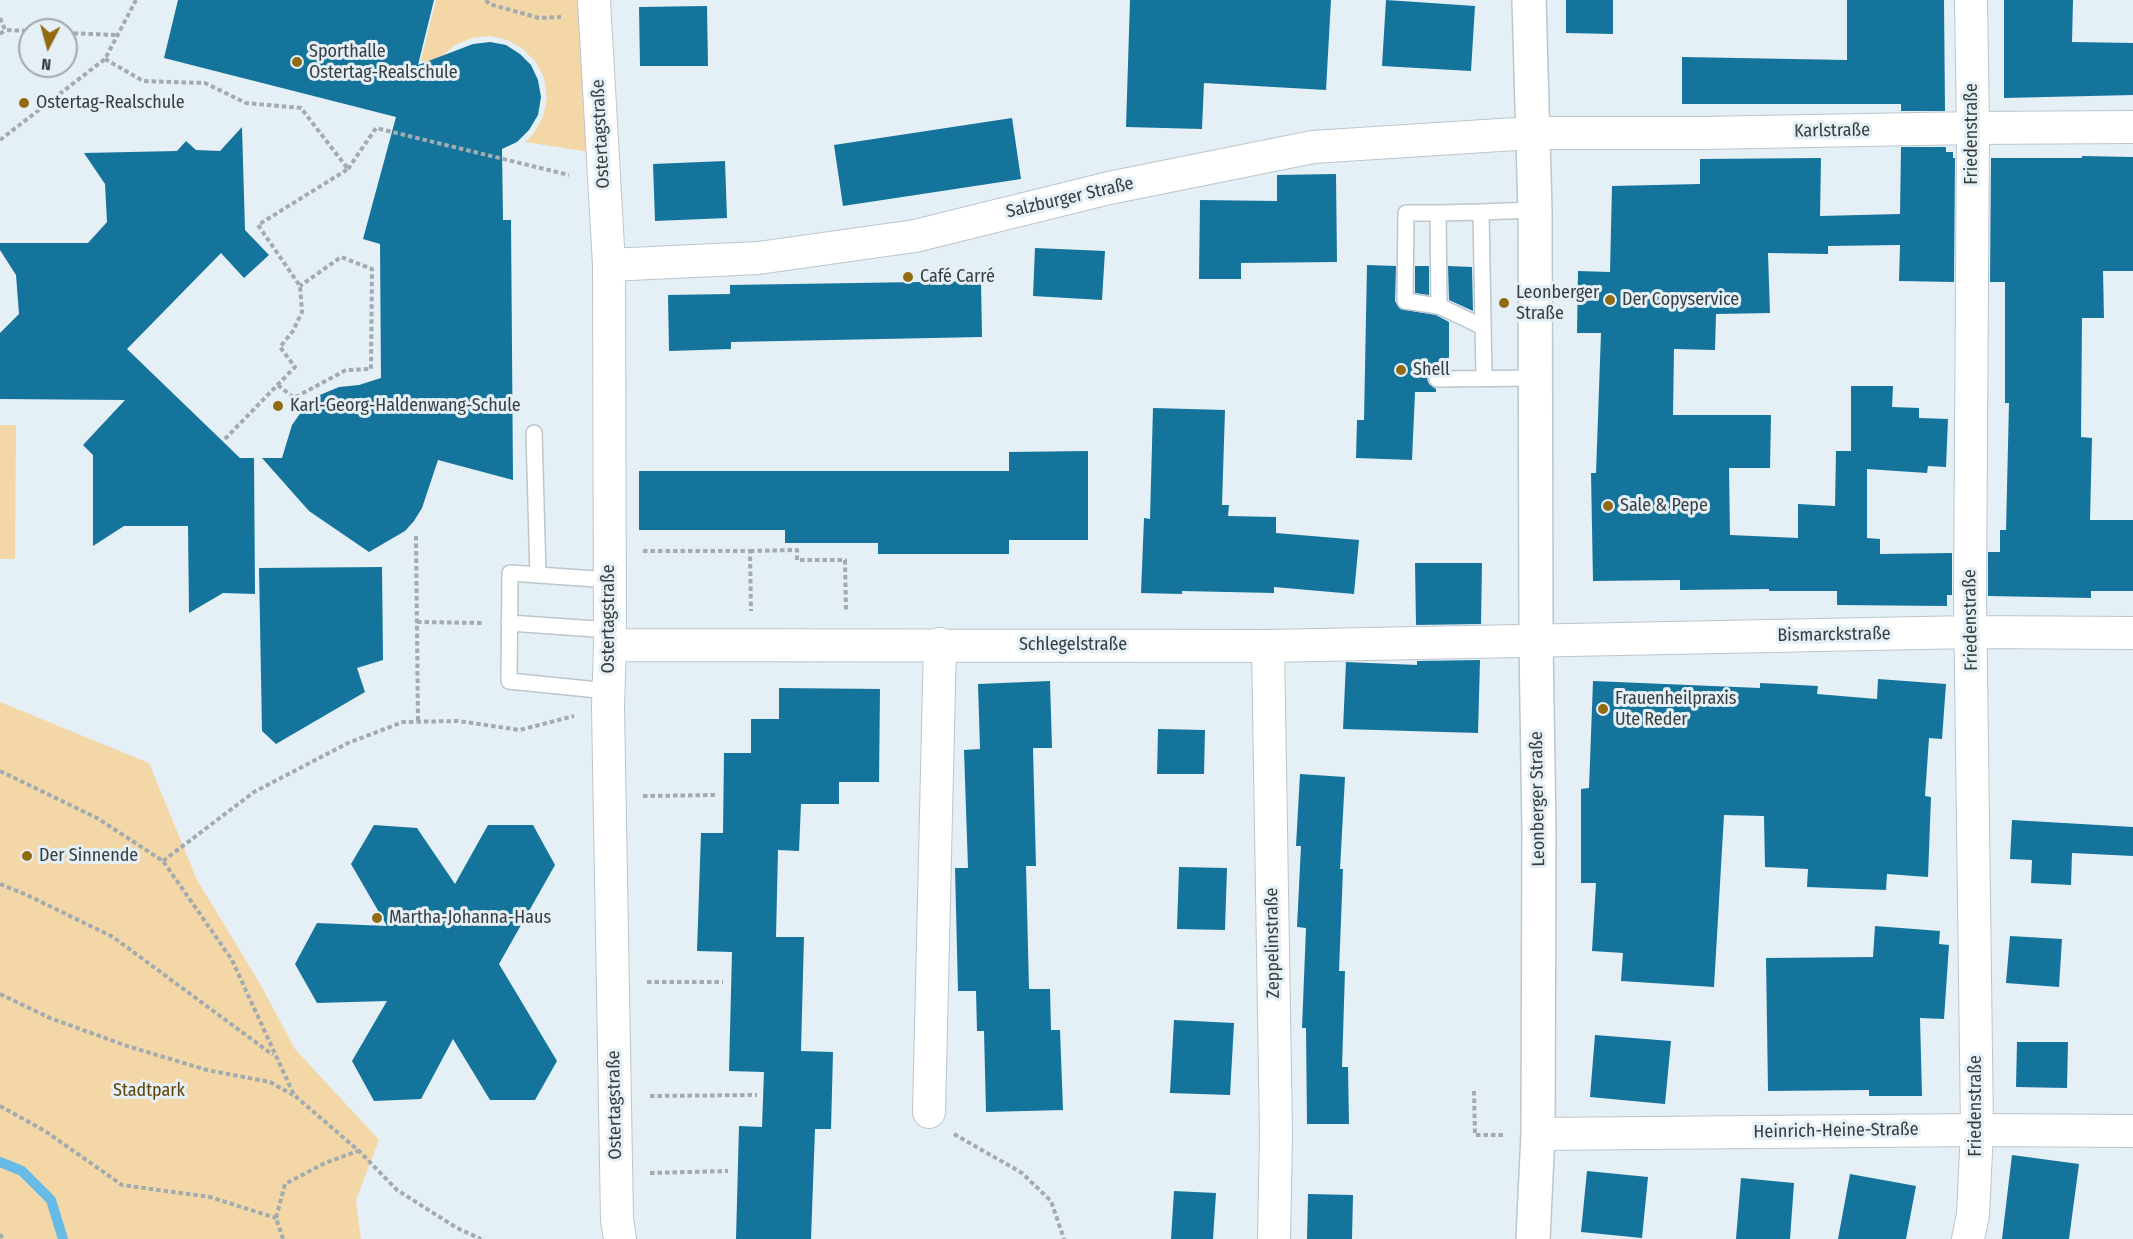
<!DOCTYPE html>
<meta charset="utf-8">
<style>
body{margin:0}
#map{position:relative;width:2133px;height:1239px;overflow:hidden;background:#e4eff6;font-family:"Fira Sans Condensed",sans-serif}
canvas{display:block}
.north{position:absolute;left:18px;top:18px;width:60px;height:60px;box-sizing:border-box;background:#e4eff6;border:2px solid #9fa8ad;border-radius:50%;rotate:186deg;font-size:16px;font-weight:700;line-height:24px;text-align:center;color:#383d3f}
.north::after{content:'';display:block;margin:auto;width:21px;height:27px;background:#926a12;clip-path:polygon(50% 0,100% 100%,50% 72%,0 100%)}
</style>
<div id="map">
<canvas width="2133" height="1239"></canvas>
<div class="north">N</div>
</div>
<script>
const g = document.querySelector('canvas').getContext('2d');
g.lineJoin = 'round';
function fillPath(path, color) {
  g.fillStyle = color;
  g.fill(path, 'evenodd');
}
function toPath(rows) {
  const path = new Path2D();
  for (const r of rows) {
    path.moveTo(r[0], r[1]);
    for (let i = 2; i < r.length; i += 2) path.lineTo(r[i], r[i + 1]);
  }
  return path;
}
function strokePath(path, color, width, dash) {
  g.strokeStyle = color;
  g.lineWidth = width;
  g.lineCap = dash ? 'butt' : 'round';
  g.setLineDash(dash || []);
  g.stroke(path);
}
function label(font, color, halo, rows, align = 'center') {
  g.font = font + ' "Fira Sans Condensed",sans-serif';
  g.lineWidth = 6;
  g.setLineDash([]);
  g.textBaseline = 'middle';
  g.strokeStyle = halo;
  g.fillStyle = color;
  for (const [text, x, y, turn = 0] of rows) {
    g.save();
    g.translate(x, y);
    g.rotate((+turn || 0) * Math.PI / 180);
    g.textAlign = isNaN(turn) ? turn : align;
    if (halo) g.strokeText(text, 0, 0);
    g.fillText(text, 0, 0);
    g.restore();
  }
}
const green = toPath([
 [436,0,594,0,602,154,525,142,534,133,543,117,547,97,544,78,536,62,523,49,508,40,490,36,472,38,455,45,441,57,434,67,421,60],
 [0,425,16,425,15,559,0,559],
 [0,702,149,763,197,880,259,982,295,1049,379,1140,356,1200,361,1239,0,1239]
]);
const stream = toPath([
 [0,1162,22,1171,51,1200,63,1239]
]);
const building = toPath([
 [178,0,434,0,418,65,473,44,490,42,506,45,520,54,531,65,538,80,541,97,538,115,529,130,517,142,502,149,503,220,511,220,513,480,438,460,422,508,414,521,405,531,369,552,309,511,262,458,282,458,292,425,304,408,320,395,339,387,359,385,381,378,380,244,363,239,396,117,164,58],
 [1130,0,1331,0,1326,90,1204,83,1202,129,1126,127],
 [1386,0,1475,6,1471,71,1382,66],
 [1566,0,1613,0,1613,34,1566,33],
 [1847,0,1944,0,1945,111,1901,111,1901,104,1682,104,1682,57,1847,60],
 [2004,0,2073,0,2072,42,2133,43,2133,95,2004,98],
 [707,6,708,66,640,66,639,7],
 [1012,118,1021,179,843,206,834,145],
 [242,127,245,230,269,255,244,278,221,253,127,349,240,458,254,458,255,594,223,593,189,613,188,526,124,526,93,546,93,455,83,445,125,400,0,399,0,333,19,314,16,275,0,250,0,243,88,243,107,222,105,184,84,153,177,151,186,141,196,150,220,151],
 [1901,147,1946,147,1946,152,1953,152,1953,158,1955,158,1954,282,1899,281,1900,245,1828,246,1828,254,1768,253,1770,313,1716,314,1715,350,1674,349,1673,415,1771,415,1770,468,1729,468,1730,535,1798,538,1798,504,1835,506,1836,451,1851,451,1851,386,1893,386,1892,407,1919,408,1919,418,1948,419,1946,467,1928,466,1927,473,1867,469,1867,538,1880,539,1880,554,1952,553,1952,595,1947,595,1947,606,1837,605,1837,591,1769,591,1769,589,1680,590,1680,580,1593,581,1591,473,1596,473,1601,333,1577,333,1578,271,1610,272,1612,186,1700,184,1700,159,1821,158,1820,216,1900,214],
 [2082,156,2133,157,2133,271,2103,271,2104,318,2082,318,2081,437,2092,438,2090,520,2133,520,2133,591,2091,591,2091,598,1988,596,1988,552,2000,552,2000,530,2006,530,2009,403,2005,403,2005,282,1990,282,1991,158,2082,158],
 [725,161,727,218,655,221,653,164],
 [1336,174,1337,262,1241,263,1241,279,1199,279,1200,200,1277,201,1277,175],
 [1035,248,1105,251,1102,300,1033,296],
 [1367,265,1396,266,1395,301,1400,309,1436,315,1449,322,1449,363,1437,362,1437,369,1432,371,1427,379,1429,384,1436,389,1436,392,1415,392,1412,460,1356,458,1357,420,1364,420],
 [1415,266,1429,266,1429,295,1415,293],
 [1448,266,1472,267,1473,311,1449,300],
 [981,281,982,337,731,342,731,349,669,351,668,295,730,294,730,285],
 [1153,408,1225,410,1222,505,1229,505,1228,516,1276,517,1276,533,1359,540,1354,594,1274,587,1274,593,1182,591,1182,594,1141,593,1144,518,1150,519],
 [1088,451,1088,540,1009,540,1009,554,878,554,878,543,785,543,785,530,639,530,639,471,1009,471,1009,452],
 [1415,563,1482,563,1481,624,1416,625],
 [382,567,383,660,357,668,365,692,276,744,262,731,259,568],
 [1480,660,1478,733,1343,729,1346,662,1417,665,1417,661],
 [1878,679,1946,684,1942,739,1929,738,1925,796,1931,797,1928,877,1887,874,1886,890,1807,887,1808,869,1765,867,1764,816,1724,815,1714,987,1621,981,1623,953,1592,951,1596,883,1581,883,1581,789,1589,788,1593,681,1760,688,1760,683,1818,686,1817,694,1877,699],
 [1050,681,1052,748,1033,748,1036,866,1026,866,1029,989,1050,989,1051,1030,1060,1030,1063,1110,986,1112,984,1031,977,1031,976,991,958,991,955,868,968,868,964,750,980,749,978,684],
 [779,688,880,689,879,782,839,782,839,804,801,804,799,851,778,850,776,937,804,937,801,1051,833,1052,831,1129,815,1129,811,1239,736,1239,739,1126,762,1127,764,1072,729,1071,732,952,697,951,701,833,723,833,724,753,751,753,751,719,779,719],
 [1158,729,1205,730,1204,774,1157,774],
 [1300,774,1345,777,1340,869,1343,869,1339,971,1345,971,1342,1067,1348,1067,1349,1124,1307,1124,1306,1028,1302,1028,1306,928,1297,927,1301,846,1296,846],
 [2012,820,2133,827,2133,856,2072,853,2071,885,2031,883,2032,860,2010,859],
 [374,825,417,828,455,884,488,825,533,825,555,865,499,964,557,1061,535,1100,490,1100,453,1039,421,1099,374,1101,352,1061,387,1001,317,1003,295,964,317,923,387,926,351,864],
 [1179,867,1227,868,1225,930,1177,929],
 [1875,926,1940,931,1939,944,1949,945,1944,1019,1920,1018,1922,1096,1869,1096,1869,1090,1768,1091,1766,958,1873,957],
 [2010,936,2062,939,2059,987,2006,983],
 [1174,1020,1234,1023,1230,1095,1170,1093],
 [1595,1035,1671,1041,1665,1104,1590,1097],
 [2017,1042,2068,1042,2067,1088,2016,1087],
 [2012,1155,2079,1164,2069,1239,2002,1239],
 [1587,1171,1648,1177,1642,1238,1581,1232],
 [1850,1174,1916,1186,1906,1239,1838,1239],
 [1741,1178,1794,1183,1790,1239,1736,1239],
 [1174,1191,1216,1193,1213,1239,1171,1239],
 [1308,1194,1353,1195,1352,1239,1307,1239]
]);
const path = toPath([
 [486,0,489,4,539,18,561,17],
 [0,18,5,30,30,31],
 [66,33,117,35],
 [0,34,5,30],
 [105,59,143,81,205,83,246,103,301,108,348,169,258,225,300,286,302,312,293,331,280,347,295,367,223,441],
 [0,140,105,59,136,0],
 [348,169,376,128,569,175],
 [278,385,294,398,346,370,371,369,372,269,341,257,300,286],
 [416,536,418,722],
 [643,551,750,551,751,611],
 [750,551,797,550,797,560,845,560,846,611],
 [417,622,484,623],
 [0,771,97,818,163,861,232,960,294,1095,359,1151,397,1190,457,1228,481,1239],
 [643,796,716,795],
 [163,861,254,792,348,743,403,722,458,721,520,730,574,716],
 [0,884,27,895,113,937,273,1055],
 [647,982,723,982],
 [0,994,50,1018,127,1046,207,1070,270,1082,293,1095],
 [1474,1091,1475,1135,1504,1135],
 [650,1096,757,1095],
 [0,1106,45,1131,122,1185,210,1197,276,1218],
 [954,1134,1022,1173,1051,1201,1064,1239],
 [650,1173,728,1171],
 [0,1234,3,1239],
 [283,1239,276,1218,285,1184,325,1163,358,1151]
]);
const service = toPath([
 [1481,212,1438,213,1439,306,1483,327],
 [1438,213,1406,213,1405,301,1439,306],
 [1484,378,1481,212,1535,210],
 [1437,379,1537,378],
 [534,433,538,575],
 [509,623,610,630],
 [608,691,509,681,510,573,610,580]
]);
const minor = toPath([
 [594,0,609,265,610,645,608,707,617,1219,620,1239],
 [609,265,758,258,915,236,1109,188,1313,147,1531,133,1702,133,1973,128,2133,127],
 [610,645,1268,646,1971,632,2133,633],
 [1268,646,1276,1134,1274,1239],
 [929,1112,940,644],
 [1538,1134,1977,1130,2133,1131],
 [1968,1239,1973,1215,1977,1130,1970,594,1973,128,1971,0]
]);
const tertiary = toPath([
 [1529,0,1535,210,1536,641,1539,831,1538,1134,1533,1239]
]);
const markers = [
 [297,62,6,"#926a12"],
 [24,103,6,"#926a12"],
 [908,277,6,"#926a12"],
 [1610,300,6,"#926a12"],
 [1504,303,6,"#926a12"],
 [1401,370,6,"#926a12"],
 [278,406,6,"#926a12"],
 [1608,506,6,"#926a12"],
 [1603,709,6,"#926a12"],
 [27,856,6,"#926a12"],
 [377,918,6,"#926a12"]
];
const poiNames = [
 ["Sporthalle",309,52],
 ["Ostertag-Realschule",309,73],
 ["Ostertag-Realschule",36,103],
 ["Café Carré",920,277],
 ["Leonberger",1516,293],
 ["Straße",1516,314],
 ["Der Copyservice",1622,300],
 ["Shell",1413,370],
 ["Karl-Georg-Haldenwang-Schule",290,406],
 ["Sale & Pepe",1620,506],
 ["Frauenheilpraxis",1615,699],
 ["Ute Reder",1615,720],
 ["Der Sinnende",39,856],
 ["Martha-Johanna-Haus",389,918]
];
const streetNames = [
 ["Karlstraße",1832,131,-1],
 ["Ostertagstraße",601,134,-93],
 ["Friedenstraße",1972,134,-90],
 ["Salzburger Straße",1070,198,-13],
 ["Ostertagstraße",609,619,-90],
 ["Friedenstraße",1971,620,-91],
 ["Bismarckstraße",1834,635,-1],
 ["Schlegelstraße",1073,645],
 ["Leonberger Straße",1538,799,-91],
 ["Zeppelinstraße",1273,943,-91],
 ["Ostertagstraße",615,1105,-91],
 ["Friedenstraße",1976,1106,-90],
 ["Heinrich-Heine-Straße",1836,1131,-1]
];
const parkNames = [
 ["Stadtpark",149,1091]
];
fillPath(green, '#f3d7a7');
strokePath(stream, '#68bbe7', 10);
fillPath(building, '#15749c');
strokePath(service, '#bbc6cd', 18);
strokePath(minor, '#bbc6cd', 34);
strokePath(tertiary, '#bbc6cd', 36);
strokePath(path, '#a2abb0', 4, [4.5, 3]);
strokePath(service, '#fff', 15);
strokePath(minor, '#fff', 32);
strokePath(tertiary, '#fff', 33);
for (const [x, y, r, color] of markers) {
  const dot = new Path2D();
  dot.arc(x, y, r, 0, 2 * Math.PI);
  g.fillStyle = color;
  g.fill(dot);
  strokePath(dot, '#e4eff6', 2);
}
label('18px', '#383d3f', '#e4eff6', poiNames, 'left');
label('18px', '#383d3f', '#e4eff6', streetNames);
label('18px', '#5e4307', '#e4eff6', parkNames);
</script>
